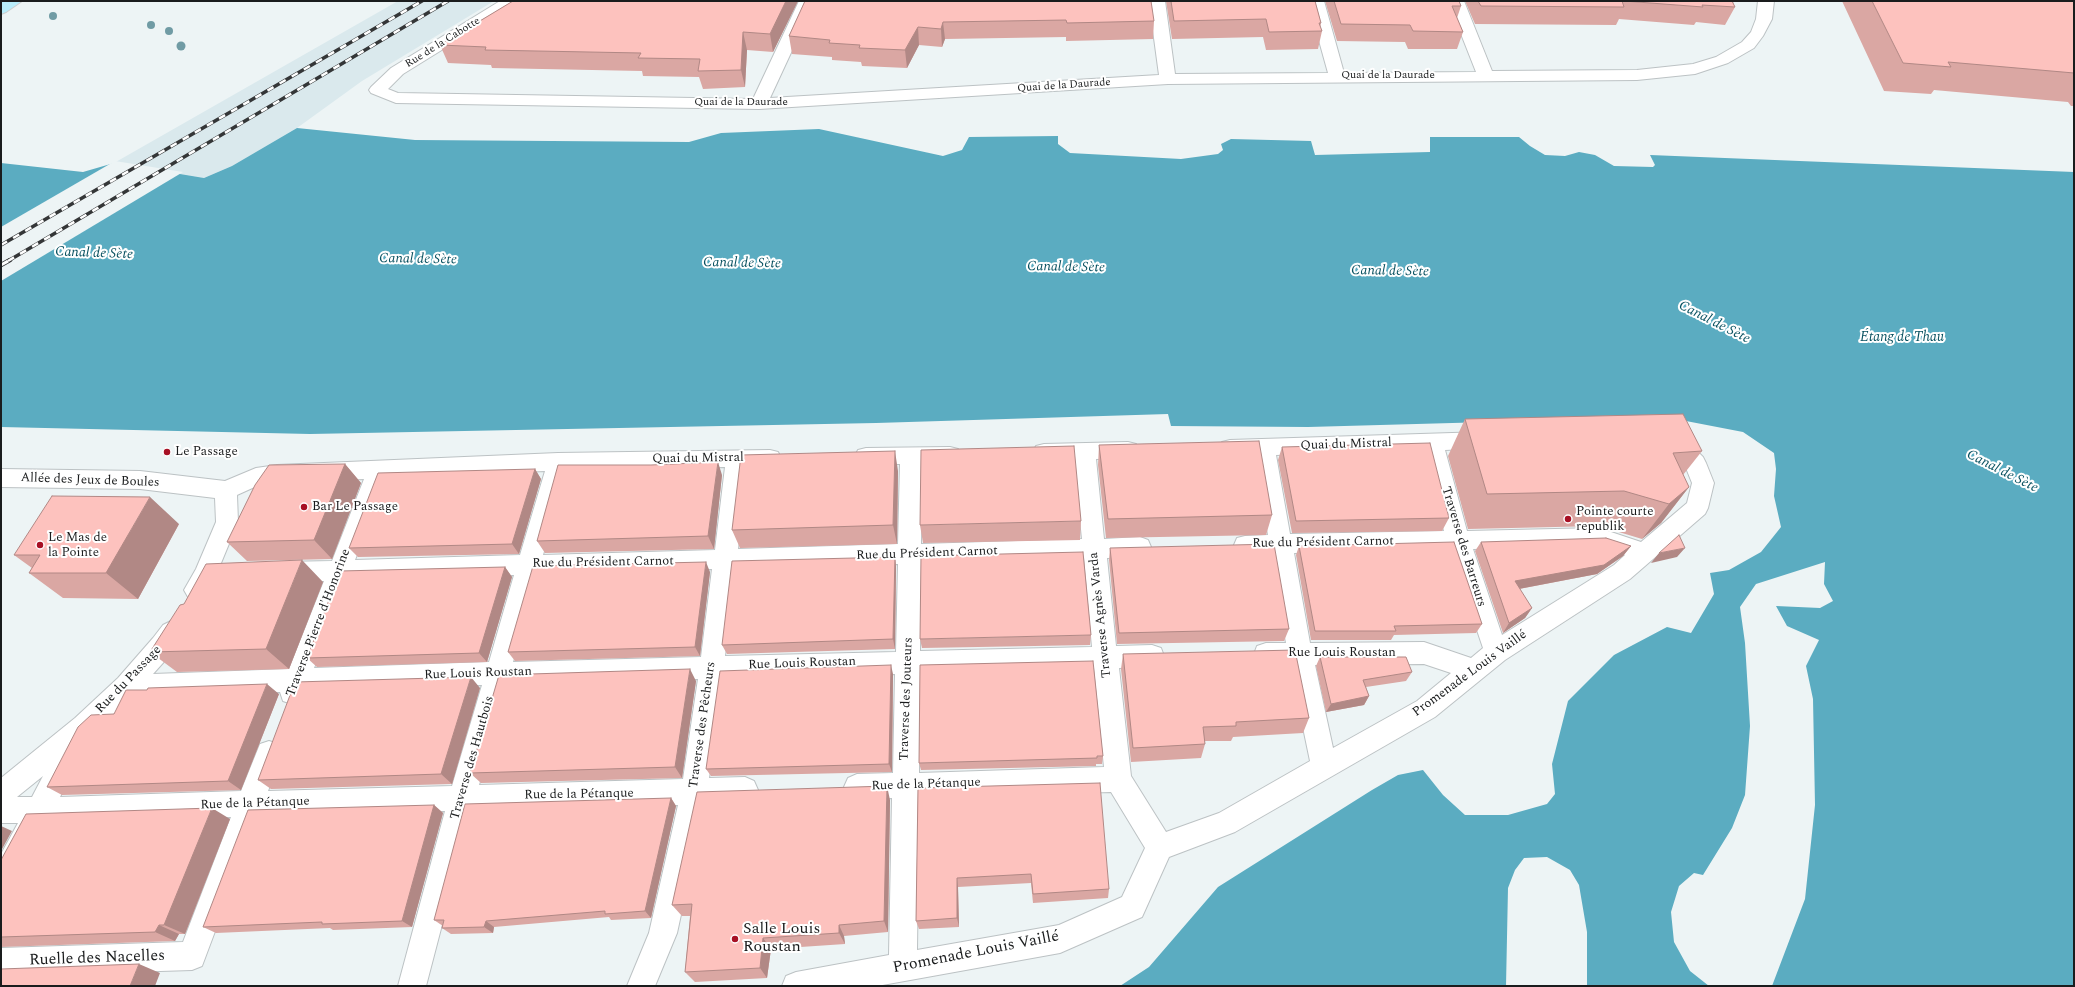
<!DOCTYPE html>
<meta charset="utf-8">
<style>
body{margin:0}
#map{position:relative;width:2075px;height:987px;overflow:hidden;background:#edf4f5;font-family:Spectral,serif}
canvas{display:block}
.frame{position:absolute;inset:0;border:2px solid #1a1c1d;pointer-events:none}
</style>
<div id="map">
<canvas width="2075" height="987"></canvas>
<div class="frame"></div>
</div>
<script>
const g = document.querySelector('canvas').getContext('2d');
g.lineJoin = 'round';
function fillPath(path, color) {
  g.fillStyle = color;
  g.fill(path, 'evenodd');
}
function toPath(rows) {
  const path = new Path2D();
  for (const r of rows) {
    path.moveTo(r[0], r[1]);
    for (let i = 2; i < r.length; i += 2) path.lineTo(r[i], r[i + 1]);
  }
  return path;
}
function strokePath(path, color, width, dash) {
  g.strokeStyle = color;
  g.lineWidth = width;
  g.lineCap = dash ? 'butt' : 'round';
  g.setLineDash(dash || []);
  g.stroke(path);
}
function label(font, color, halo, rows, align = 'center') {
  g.font = font + ' Spectral,serif';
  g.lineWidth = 4;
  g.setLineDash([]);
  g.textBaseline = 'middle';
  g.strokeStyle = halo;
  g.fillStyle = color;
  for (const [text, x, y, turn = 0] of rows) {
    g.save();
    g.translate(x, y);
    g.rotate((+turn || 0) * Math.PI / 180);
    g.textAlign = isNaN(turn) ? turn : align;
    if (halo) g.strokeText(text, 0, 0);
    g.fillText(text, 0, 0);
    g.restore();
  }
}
const built = toPath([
 [398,1,494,1,362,81,297,128,232,166,204,178,114,163]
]);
const water = toPath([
 [297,128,415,140,689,142,721,133,819,129,943,156,962,150,969,137,1058,136,1058,144,1070,153,1181,159,1218,154,1223,150,1221,144,1231,139,1311,141,1315,155,1430,152,1430,137,1519,137,1530,146,1545,155,1565,156,1579,152,1595,155,1614,166,1653,167,1655,165,1650,155,2074,172,2074,986,1772,986,1805,899,1815,805,1813,699,1806,666,1819,640,1787,626,1776,606,1820,608,1833,601,1824,584,1825,562,1756,584,1740,607,1745,643,1750,726,1745,795,1732,828,1703,875,1694,873,1679,886,1671,912,1674,942,1690,971,1709,986,1587,986,1587,932,1579,885,1570,870,1547,857,1524,858,1515,870,1508,888,1506,986,1120,986,1149,967,1218,887,1372,790,1398,775,1423,770,1443,795,1465,815,1508,815,1547,804,1555,794,1552,764,1568,701,1614,655,1667,627,1691,633,1714,594,1710,573,1729,570,1761,552,1781,527,1774,496,1776,469,1774,453,1743,432,1686,421,1633,418,1308,427,1171,426,1168,414,876,423,310,434,1,427,1,163,83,172,114,163,204,178,232,166]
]);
const pier = toPath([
 [115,161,183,172,1,281,1,227]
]);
const minor = toPath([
 [500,1,519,1,516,4,403,74,388,89,398,93,753,99,799,1,815,1,770,98,1159,75,1149,1,1165,1,1175,74,1328,73,1308,1,1324,1,1344,73,1476,72,1448,1,1464,1,1492,71,1637,70,1693,64,1716,57,1742,42,1751,32,1756,19,1758,1,1774,1,1772,19,1763,36,1754,48,1728,63,1695,74,1637,80,1168,84,759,109,396,103,371,93,369,90,371,87,391,68,500,1],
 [1484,432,1492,434,1495,440,1492,446,1484,448,1445,450,1467,531,1599,528,1641,542,1687,503,1692,483,1686,468,1669,451,1663,448,1660,442,1663,436,1671,434,1685,439,1703,457,1706,463,1714,483,1708,508,1705,514,1630,579,1505,660,1435,717,1235,832,1169,857,1142,917,1060,953,877,986,782,986,786,976,796,972,889,955,892,798,857,800,848,796,844,787,848,778,857,774,893,773,895,674,723,678,709,778,745,777,754,781,758,790,754,799,745,803,705,804,677,933,655,986,627,986,649,933,678,805,472,810,426,986,398,986,445,811,258,817,202,966,192,970,1,976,1,948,183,942,231,817,47,823,11,892,1,896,1,854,18,823,1,823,1,778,75,718,118,678,153,638,163,625,171,621,179,625,183,632,171,654,153,674,289,669,324,581,283,582,275,579,271,572,275,565,283,562,332,561,364,479,277,483,259,485,237,495,238,522,214,580,204,597,196,600,188,597,184,590,196,569,216,522,215,498,140,489,1,487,1,469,140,471,225,481,256,468,277,465,558,453,770,450,778,452,781,458,778,464,770,466,747,467,738,549,898,544,900,464,866,464,858,462,855,456,858,450,866,448,950,447,958,449,961,455,958,461,950,463,922,464,921,544,1082,539,1074,460,1044,460,1036,458,1033,452,1036,446,1044,444,1128,442,1136,444,1139,450,1136,456,1128,458,1096,459,1104,539,1140,537,1148,540,1151,547,1148,554,1140,557,1107,558,1116,646,1152,645,1161,648,1164,656,1161,664,1152,667,1119,668,1131,776,1166,832,1219,813,1310,761,1290,665,1266,665,1257,662,1254,654,1257,646,1266,643,1286,643,1271,554,1245,554,1237,552,1234,545,1237,538,1245,536,1268,535,1255,456,1230,456,1222,454,1219,448,1222,442,1230,440,1484,432],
 [1423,450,1444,531,1290,534,1276,455,1423,450],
 [725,467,715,550,543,555,566,470,725,467],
 [545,471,520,555,355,560,386,478,545,471],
 [1599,546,1625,555,1614,565,1502,635,1473,549,1599,546],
 [1450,550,1483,648,1471,658,1424,642,1310,643,1294,553,1450,550],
 [1084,558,1092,647,920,651,921,563,1084,558],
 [898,564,896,652,725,656,735,568,898,564],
 [712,569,701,657,513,662,537,574,712,569],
 [514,575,489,662,314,668,348,580,514,575],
 [1424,664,1451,673,1417,701,1333,748,1315,665,1424,664],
 [1094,668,1104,767,919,773,920,673,1094,668],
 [698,679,683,779,479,785,507,684,698,679],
 [482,685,452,786,268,791,282,753,278,744,269,741,260,744,241,791,60,797,77,762,71,753,132,697,280,692,283,701,292,704,301,701,305,691,482,685],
 [43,776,32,797,17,797,43,776],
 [1111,792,1145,848,1122,897,1059,925,917,950,919,798,1111,792]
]);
const major = toPath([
 [3,1,22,1,6,12,1,14,1,3,3,1]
]);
const railFar1 = toPath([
 [1,245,422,1],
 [8,261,448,1]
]);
const rail = toPath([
 [1,265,10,260]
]);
const trees = [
 [53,16,4],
 [151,25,4],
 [169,31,4],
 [181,46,4.5]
];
const wall = toPath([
 [513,1,798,1,773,52,747,50,745,87,703,89,699,77,643,76,642,71,492,68,491,65,448,63,440,45],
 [805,1,1154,21,1153,39,1066,41,1066,37,945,39,942,47,919,45,907,68,862,66,861,62,832,60,832,57,792,54,789,36],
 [1166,1,1315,1,1321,23,1320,28,1322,31,1318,49,1266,50,1263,37,1172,39],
 [1325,1,1459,1,1461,6,1457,18,1463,32,1457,49,1408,49,1405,42,1337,41],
 [1465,1,1734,1,1733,3,1735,7,1725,25,1696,22,1694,25,1619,19,1616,25,1475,24],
 [1842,1,2074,1,2074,106,2071,106,2068,102,1934,90,1931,94,1884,91],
 [1465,419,1702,451,1683,475,1689,487,1661,523,1642,539,1599,526,1468,529,1448,456],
 [1099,445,1272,515,1266,535,1106,538,1098,465],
 [1282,447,1449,518,1442,531,1292,533,1278,460],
 [345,464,361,483,332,559,247,561,227,542],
 [535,469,541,479,519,554,358,557,349,548],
 [898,471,897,544,740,548,732,530],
 [722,475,714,549,545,553,537,541],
 [1081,521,1080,540,923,543,920,525],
 [179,524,138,599,63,598,29,573,32,568,14,555],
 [1481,542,1631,546,1623,556,1597,574,1519,589,1532,608,1525,618,1503,633,1475,551],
 [1299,546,1482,624,1476,633,1394,635,1391,640,1311,640,1296,555],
 [1110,548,1289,629,1284,641,1117,644,1109,560],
 [895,557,896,567,895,649,727,654,722,645],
 [505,567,512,577,487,662,317,667,307,658],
 [710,572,700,656,515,661,508,652],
 [323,582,289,669,177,672,150,652],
 [1091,635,1090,645,922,648,920,639],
 [1123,654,1309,718,1303,733,1233,737,1231,741,1205,741,1205,744,1201,758,1131,762,1121,669],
 [1320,657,1412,672,1406,681,1366,687,1369,696,1364,705,1326,712,1316,666],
 [893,674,892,772,711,776,706,769],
 [696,681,682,778,481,783,470,773],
 [480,688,452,784,271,789,258,780],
 [279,694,241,790,62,795,47,787,114,714],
 [1103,756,1102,764,1096,764,1096,766,921,770,919,763],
 [918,788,1109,889,1108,898,1033,903,1031,883,958,887,959,927,919,929,916,921],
 [671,798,676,806,651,918,611,920,609,917,494,927,493,933,451,934,442,928,443,926,434,920],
 [890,800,888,932,844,936,845,944,771,949,767,978,695,982,685,972,690,916,682,916,672,905],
 [434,805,443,813,412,927,333,930,330,928,216,933,203,927],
 [230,819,185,934,179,934,175,941,1,947,1,860]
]);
const shadedWall = toPath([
 [786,1,798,1,773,52,770,34],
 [943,22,945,39,942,47,941,29],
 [918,27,919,45,907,68,905,50],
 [743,32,747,50,745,87,741,70],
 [895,451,898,471,897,544,893,525],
 [718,462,722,475,714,549,708,536],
 [345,464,361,483,332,559,314,540],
 [535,469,541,479,519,554,512,544],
 [1689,487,1661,523,1642,539,1669,504],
 [150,497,179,524,138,599,106,573],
 [1631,546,1623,556,1597,574,1508,591,1515,581],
 [1685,548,1677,557,1651,563,1659,553],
 [895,557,896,567,895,649,893,639],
 [302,560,323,582,289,669,266,649],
 [706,562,710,572,700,656,695,647],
 [505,567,512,577,487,662,479,653],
 [1532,608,1525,618,1503,633,1509,623],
 [891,665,893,674,892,772,889,764],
 [690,669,696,681,682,778,675,767],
 [471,677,480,688,452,784,441,774],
 [267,684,279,694,241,790,228,781],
 [1369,696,1364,705,1326,712,1331,704],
 [887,786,890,800,888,932,884,921],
 [671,798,676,806,651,918,645,911],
 [434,805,443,813,412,927,402,921],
 [212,808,230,819,185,934,164,925],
 [1,826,12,831,1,851],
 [957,878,958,887,959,927,957,918],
 [486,921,494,927,493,933,484,927],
 [159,925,179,934,175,941,155,932],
 [839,925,844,936,845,944,839,933],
 [763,938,771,949,767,978,760,968],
 [139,964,160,973,155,986,130,986]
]);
const building = toPath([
 [513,1,786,1,770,34,743,32,741,70,698,71,700,59,638,58,641,53,485,50,486,47,440,45,513,1],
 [805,1,1151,1,1154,21,1067,23,1066,20,943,22,941,29,918,27,905,50,859,48,860,45,829,43,830,40,789,36,805,1],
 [1171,1,1315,1,1321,23,1319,23,1322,31,1269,32,1266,19,1174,21,1171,1],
 [1334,1,1459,1,1461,6,1452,6,1463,32,1413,31,1410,25,1341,24,1334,1],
 [1478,1,1622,1,1624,7,1481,6,1478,1],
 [1624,1,1732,1,1735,7,1702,5,1703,7,1624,1],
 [1872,1,2074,1,2074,73,1948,62,1951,67,1903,63,1872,1],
 [1683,414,1702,451,1673,453,1689,487,1669,504,1624,491,1487,494,1465,419,1683,414],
 [1259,441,1272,515,1108,519,1099,445,1259,441],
 [1430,443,1449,518,1296,521,1282,447,1430,443],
 [1074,446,1081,521,920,525,921,450,1074,446],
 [895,451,893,525,732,530,741,455,895,451],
 [718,462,708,536,537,541,558,465,651,465,718,462],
 [345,464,314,540,227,542,255,485,269,465,345,464],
 [535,469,512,544,349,548,378,473,535,469],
 [52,496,150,497,106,573,29,573,40,555,14,555,52,496],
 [1679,535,1685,548,1659,553,1679,535],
 [1606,538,1631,546,1604,565,1515,581,1532,608,1509,623,1481,542,1606,538],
 [1454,542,1482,624,1394,626,1396,631,1315,631,1299,546,1454,542],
 [1274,544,1289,629,1119,633,1110,548,1274,544],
 [1083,552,1091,635,920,639,921,556,1083,552],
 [895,557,893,639,722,645,732,561,895,557],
 [302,560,266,649,150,652,180,605,184,604,206,564,302,560],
 [706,562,695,647,508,652,533,566,706,562],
 [505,567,479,653,307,658,340,571,505,567],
 [1295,650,1309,718,1236,722,1236,726,1203,727,1205,744,1133,748,1123,654,1295,650],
 [1320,657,1406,657,1412,672,1363,680,1369,696,1331,704,1320,657],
 [1093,661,1103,756,1097,756,1097,758,919,763,920,665,1093,661],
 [891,665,889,764,706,769,720,671,891,665],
 [690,669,675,767,470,773,499,675,690,669],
 [471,677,441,774,258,780,295,682,471,677],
 [267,684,228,781,47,787,78,727,91,715,114,714,126,690,147,690,148,688,267,684],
 [1100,783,1109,889,1033,894,1031,874,957,878,957,918,916,921,918,788,1100,783],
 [887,786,884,921,839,925,839,933,763,938,760,968,685,972,692,904,672,905,697,792,887,786],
 [671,798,645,911,605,914,605,911,486,921,484,927,442,928,444,920,434,920,465,804,671,798],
 [434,805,402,921,322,924,322,922,203,927,248,810,434,805],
 [212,808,164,925,159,925,155,932,1,937,1,860,26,814,212,808],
 [139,964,130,986,1,986,1,969,139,964]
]);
const markers = [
 [167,452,4,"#a71024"],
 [304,507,4,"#a71024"],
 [1568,519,4,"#a71024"],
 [40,545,4,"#a71024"],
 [735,939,4,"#a71024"]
];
const farStreetnames = [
 ["Rue de la Cabotte",443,43,-32],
 ["Quai de la Daurade",1388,76],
 ["Quai de la Daurade",1064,86,-4],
 ["Quai de la Daurade",741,103]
];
const streetNames = [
 ["Quai du Mistral",1346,445,-2],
 ["Quai du Mistral",698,459,-1],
 ["Allée des Jeux de Boules",90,481,2],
 ["Rue du Président Carnot",1323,543,-1],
 ["Traverse des Barreurs",1463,547,73],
 ["Rue du Président Carnot",927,554,-2],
 ["Rue du Président Carnot",603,563,-1],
 ["Traverse Agnès Varda",1101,615,-96],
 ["Traverse Pierre d'Honorine",319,623,-69],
 ["Rue Louis Roustan",1342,653],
 ["Rue Louis Roustan",802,664,-2],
 ["Rue Louis Roustan",478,674,-2],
 ["Promenade Louis Vaillé",1470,674,-36],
 ["Rue du Passage",129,680,-46],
 ["Traverse des Jouteurs",907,699,-88],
 ["Traverse des Pêcheurs",703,725,-82],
 ["Traverse des Hautbois",473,758,-74],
 ["Rue de la Pétanque",926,785,-2],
 ["Rue de la Pétanque",579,795,-1],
 ["Rue de la Pétanque",255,804,-2]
];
const poiNames = [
 ["Le Passage",175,452],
 ["Bar Le Passage",312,507],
 ["Pointe courte",1576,512],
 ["republik",1576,527],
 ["Le Mas de",48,538],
 ["la Pointe",48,553]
];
const waterNames = [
 ["Canal de Sète",94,254,2],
 ["Canal de Sète",418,260,1],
 ["Canal de Sète",742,264,1],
 ["Canal de Sète",1066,268,1],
 ["Canal de Sète",1390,272,1],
 ["Canal de Sète",1714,323,27],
 ["Étang de Thau",1902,338],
 ["Canal de Sète",2002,472,27]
];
const nearPoinames = [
 ["Salle Louis",743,930],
 ["Roustan",743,948]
];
const nearStreetnames = [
 ["Promenade Louis Vaillé",976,953,-11],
 ["Ruelle des Nacelles",97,959,-2]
];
fillPath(built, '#dae9ed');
fillPath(water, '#5bacc1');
fillPath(pier, '#edf4f5');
strokePath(minor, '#bcc2c4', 2);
strokePath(major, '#cdcdcd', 2);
fillPath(minor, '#fff');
fillPath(major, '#b8edfb');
strokePath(railFar1, '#343637', 3.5);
strokePath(rail, '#343637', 4.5);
strokePath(railFar1, '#fff', 2.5, [7]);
strokePath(rail, '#fff', 3, [8]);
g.fillStyle = '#709ba4';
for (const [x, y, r] of trees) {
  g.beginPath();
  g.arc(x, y, r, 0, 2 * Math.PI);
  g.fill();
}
fillPath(wall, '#daa7a3');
fillPath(shadedWall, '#b18885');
fillPath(building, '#fdc2be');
strokePath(building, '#b18885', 1);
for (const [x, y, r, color] of markers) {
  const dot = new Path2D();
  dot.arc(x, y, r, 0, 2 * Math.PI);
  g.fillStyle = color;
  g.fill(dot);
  strokePath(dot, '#fff', 1.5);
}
label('11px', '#1a1c1d', '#fff', farStreetnames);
label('13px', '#1a1c1d', '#fff', streetNames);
label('13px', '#1a1c1d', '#fff', poiNames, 'left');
label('italic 14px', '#085160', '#fff', waterNames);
label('16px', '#1a1c1d', '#fff', nearPoinames, 'left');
label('16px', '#1a1c1d', '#fff', nearStreetnames);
</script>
